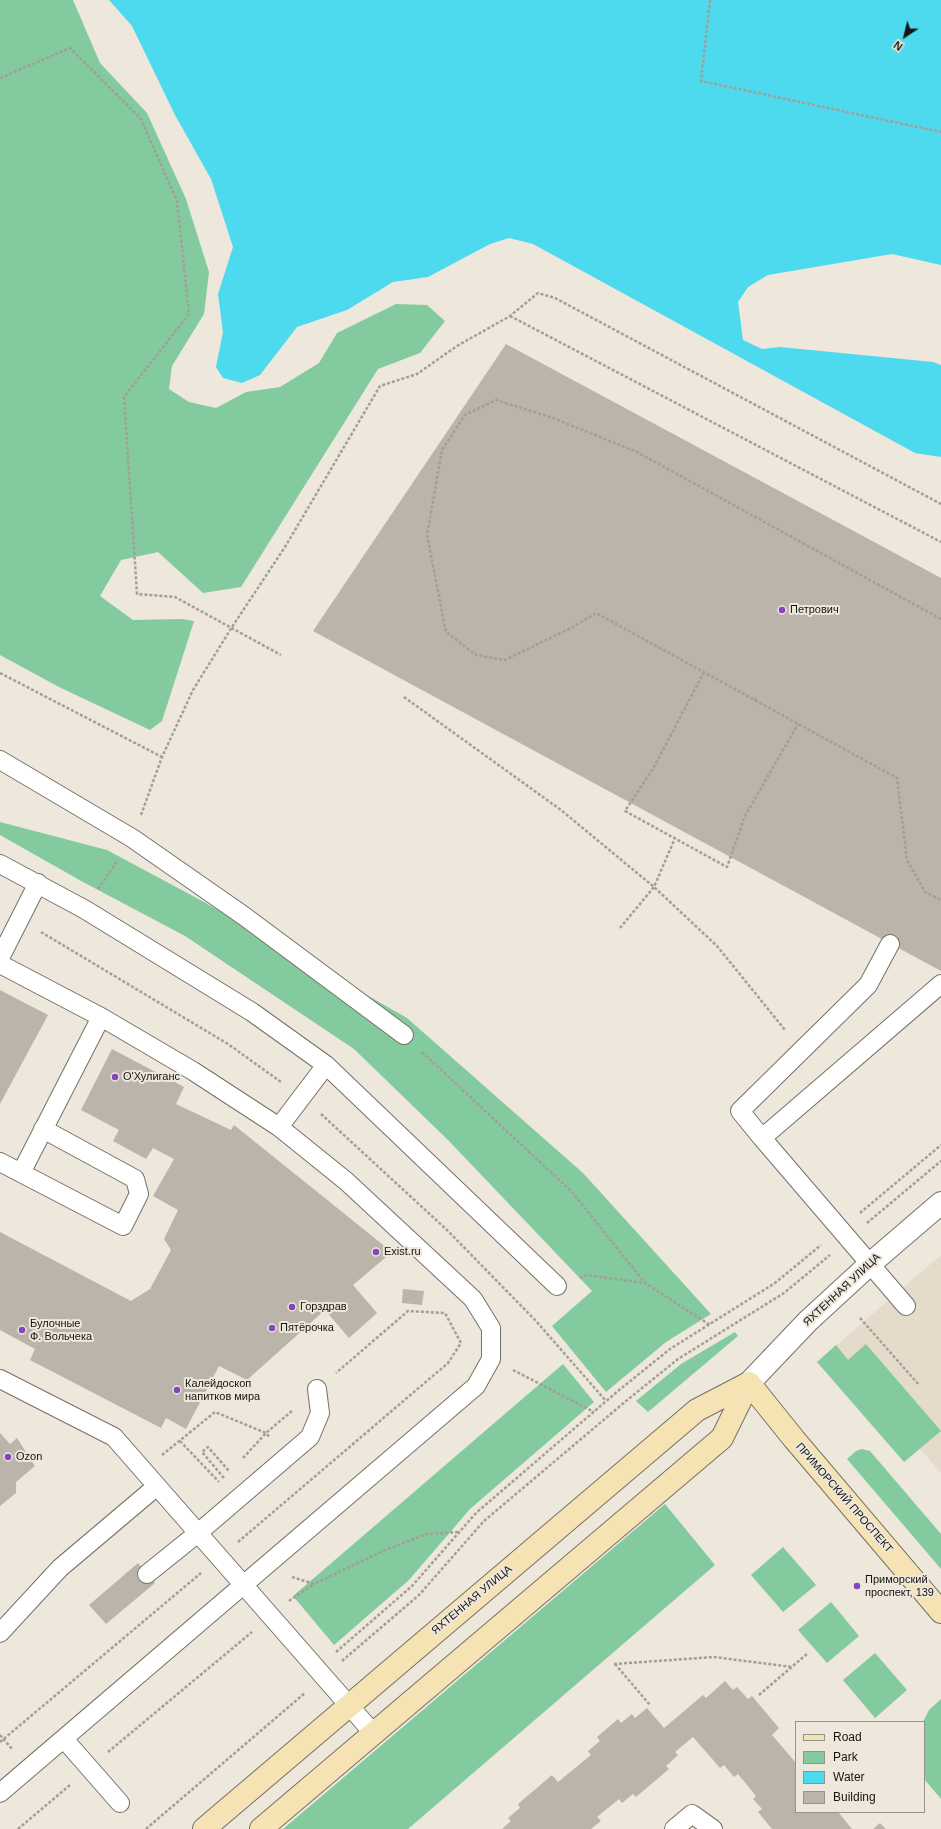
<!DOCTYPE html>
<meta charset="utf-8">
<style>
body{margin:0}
#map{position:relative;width:941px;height:1829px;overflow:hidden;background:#ede7dc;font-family:Helvetica,sans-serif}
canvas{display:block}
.legend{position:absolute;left:795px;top:1721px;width:130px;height:92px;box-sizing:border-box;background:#ede7dc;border:1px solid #97938a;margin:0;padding:5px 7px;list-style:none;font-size:12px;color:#161410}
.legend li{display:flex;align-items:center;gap:8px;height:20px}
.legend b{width:20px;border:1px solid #97938a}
.north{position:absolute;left:885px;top:16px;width:40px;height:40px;-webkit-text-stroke:3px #ede7dc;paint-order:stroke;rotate:215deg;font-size:11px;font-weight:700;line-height:16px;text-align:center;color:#161410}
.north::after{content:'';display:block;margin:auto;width:14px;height:18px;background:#161410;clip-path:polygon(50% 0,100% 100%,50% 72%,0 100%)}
</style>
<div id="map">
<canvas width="941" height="1829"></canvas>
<ul class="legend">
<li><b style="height:5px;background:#f5e3b4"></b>Road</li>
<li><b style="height:11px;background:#83cb9e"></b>Park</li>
<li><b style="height:11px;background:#4dd9ee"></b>Water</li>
<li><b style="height:11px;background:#bab4aa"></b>Building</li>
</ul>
<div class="north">N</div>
</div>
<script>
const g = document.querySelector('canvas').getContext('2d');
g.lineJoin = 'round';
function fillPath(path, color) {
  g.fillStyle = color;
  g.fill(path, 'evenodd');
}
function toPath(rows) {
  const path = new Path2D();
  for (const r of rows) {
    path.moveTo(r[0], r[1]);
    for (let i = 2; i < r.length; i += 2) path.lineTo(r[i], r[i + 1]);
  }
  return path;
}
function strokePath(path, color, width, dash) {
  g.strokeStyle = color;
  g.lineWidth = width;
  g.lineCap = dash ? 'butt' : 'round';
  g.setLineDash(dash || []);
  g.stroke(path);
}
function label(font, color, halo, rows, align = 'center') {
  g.font = font + ' Helvetica,sans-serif';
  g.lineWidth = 4;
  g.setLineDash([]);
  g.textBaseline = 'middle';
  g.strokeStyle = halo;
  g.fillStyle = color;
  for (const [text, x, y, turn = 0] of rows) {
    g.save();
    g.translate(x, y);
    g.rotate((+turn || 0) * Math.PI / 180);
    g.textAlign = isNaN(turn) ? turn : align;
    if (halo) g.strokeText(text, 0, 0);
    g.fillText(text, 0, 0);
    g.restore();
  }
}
const built = toPath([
 [941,1255,941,1473,920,1449,904,1462,817,1362]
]);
const green = toPath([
 [0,0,73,0,100,63,147,113,186,199,209,272,204,314,172,366,169,389,189,402,216,408,246,392,280,387,319,363,337,333,396,304,427,305,445,321,420,353,378,369,241,587,203,593,158,552,121,560,100,596,133,620,181,619,194,621,162,721,150,730,59,687,0,655],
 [0,822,107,850,204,902,407,1018,583,1173,711,1314,666,1342,606,1392,552,1326,592,1291,448,1140,354,1049,185,936,83,882,0,835],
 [735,1332,738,1336,648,1412,636,1401,681,1364],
 [866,1344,941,1431,904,1462,817,1362,836,1345,848,1360],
 [563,1364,594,1402,470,1509,409,1580,334,1645,293,1596],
 [862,1449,870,1451,941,1534,941,1569,847,1459,856,1451],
 [665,1504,715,1565,408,1829,283,1829],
 [783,1547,816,1585,783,1612,751,1575],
 [831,1602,859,1636,827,1663,798,1630],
 [875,1653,907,1690,875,1718,843,1680],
 [941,1699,941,1799,924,1779,923,1722,929,1710]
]);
const water = toPath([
 [109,0,941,0,941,265,892,254,768,275,748,287,738,302,743,340,762,349,780,347,933,362,941,365,941,457,915,453,533,244,509,238,490,244,428,277,393,282,347,310,297,327,260,375,242,383,223,378,216,367,223,332,218,294,233,247,211,179,175,115,132,26]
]);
const building = toPath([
 [506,344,941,578,941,971,313,631],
 [0,990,48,1015,0,1104],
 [112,1049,184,1087,176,1104,231,1130,234,1125,392,1252,353,1285,377,1313,349,1338,325,1310,247,1380,219,1366,186,1429,166,1418,161,1428,30,1360,35,1349,0,1330,0,1232,131,1301,150,1289,171,1250,164,1239,178,1210,153,1196,174,1159,153,1148,146,1159,113,1141,119,1130,81,1110],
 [403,1289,424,1291,422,1305,402,1303],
 [0,1433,10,1444,17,1438,35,1466,16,1482,16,1493,0,1506],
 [138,1563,155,1583,106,1624,89,1605],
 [725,1681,733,1690,737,1687,748,1699,752,1696,779,1728,772,1735,796,1763,796,1812,838,1812,852,1829,772,1829,758,1812,762,1809,753,1799,756,1796,738,1774,734,1777,724,1765,720,1768,693,1737,675,1752,678,1755,666,1766,669,1769,636,1797,633,1794,622,1803,619,1799,597,1817,601,1821,591,1829,502,1829,511,1821,508,1818,520,1808,518,1804,552,1775,558,1782,591,1755,588,1751,600,1741,597,1737,618,1719,621,1723,632,1714,635,1718,647,1708,664,1728,703,1695,706,1698],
 [880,1823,886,1829,873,1829]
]);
const path = toPath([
 [710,0,701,81,941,132],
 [0,78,70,48,141,119,177,201,189,314,124,397,137,594,175,597,281,655],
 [510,316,941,542],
 [941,619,637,452,553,418,496,400,465,415,442,450,427,535,446,632,476,655,505,660,571,628,596,613,897,778,907,860,925,892,941,900],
 [704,672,654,767,625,811,727,867,745,816,798,724],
 [0,673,162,757],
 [404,697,561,810,654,887,717,946,785,1030],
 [755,701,757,697],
 [141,815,162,757,193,690,232,627,285,547,380,386,417,374,457,346,510,316,538,293,555,298,941,504],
 [98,889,118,860],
 [620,928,654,887,675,838],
 [41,932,228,1044,281,1082],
 [422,1052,572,1192,645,1283],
 [321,1114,447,1230,536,1321,606,1401],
 [860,1213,941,1145],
 [867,1223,941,1161],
 [580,1278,586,1275,645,1283,710,1325],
 [860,1318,919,1385],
 [513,1370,594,1412],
 [180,1441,219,1482],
 [162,1455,215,1412,266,1433,270,1438],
 [243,1458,266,1433,293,1410],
 [224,1478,202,1452,208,1447,229,1471],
 [238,1542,448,1363,461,1343,445,1313,408,1311,336,1373],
 [292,1577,314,1584,385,1550,427,1534,458,1532],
 [289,1601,314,1584],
 [336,1652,412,1586,476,1513,618,1391,670,1349,775,1283,821,1245],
 [342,1661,419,1595,484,1521,626,1401,678,1359,784,1293,830,1255],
 [614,1664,714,1657,792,1667],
 [615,1664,650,1705],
 [759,1695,808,1653],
 [0,1735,12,1749],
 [0,1742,201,1573],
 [108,1752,252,1632],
 [18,1829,70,1785],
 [146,1829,305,1693]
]);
const lane = toPath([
 [0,760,132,838,244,916,404,1035],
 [0,864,84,909,252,1012,326,1065,557,1286],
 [0,958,38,883],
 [0,964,101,1017,193,1071,279,1127,346,1181,473,1299,491,1328,491,1359,476,1386,0,1793],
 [279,1127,326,1065],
 [762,1138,740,1111,868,985,890,944],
 [0,1162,123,1226,139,1194,135,1179,43,1129],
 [21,1173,101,1017],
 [906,1306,762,1138,941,984],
 [0,1379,114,1437,374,1734],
 [147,1574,198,1533,310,1437,320,1413,317,1389],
 [0,1633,60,1568,157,1486],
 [64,1739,120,1803],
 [674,1829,692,1814,713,1829]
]);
const street = toPath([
 [749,1383,808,1321,870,1264,941,1203]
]);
const secondary = toPath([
 [749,1383,794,1439,941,1612],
 [204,1829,697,1410,749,1383],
 [261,1829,722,1438,749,1383]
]);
const markers = [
 [782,610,4,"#8745b9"],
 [115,1077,4,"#8745b9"],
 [376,1252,4,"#8745b9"],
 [292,1307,4,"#8745b9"],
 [272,1328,4,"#8745b9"],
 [22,1330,4,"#8745b9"],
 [177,1390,4,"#8745b9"],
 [8,1457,4,"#8745b9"],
 [857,1586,4,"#8745b9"]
];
const poiNames = [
 ["Петрович",790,610],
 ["О'Хулиганс",123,1077],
 ["Exist.ru",384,1252],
 ["Горздрав",300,1307],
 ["Булочные",30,1324],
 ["Ф. Вольчека",30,1337],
 ["Пятёрочка",280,1328],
 ["Калейдоскоп",185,1384],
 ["напитков мира",185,1397],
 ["Ozon",16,1457],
 ["Приморский",865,1580],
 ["проспект, 139",865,1593]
];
const streetNames = [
 ["ЯХТЕННАЯ УЛИЦА",842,1290,-43],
 ["ПРИМОРСКИЙ ПРОСПЕКТ",844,1498,49],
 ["ЯХТЕННАЯ УЛИЦА",472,1600,-40]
];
fillPath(built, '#e5dbca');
fillPath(green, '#83cb9e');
fillPath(water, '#4dd9ee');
fillPath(building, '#bab4aa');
strokePath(lane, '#767168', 20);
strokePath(street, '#767168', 24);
strokePath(secondary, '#767168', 24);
strokePath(path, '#a39e96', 2.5, [3, 2]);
strokePath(lane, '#fff', 18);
strokePath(street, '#fff', 22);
strokePath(secondary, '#f5e3b4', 22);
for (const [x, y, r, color] of markers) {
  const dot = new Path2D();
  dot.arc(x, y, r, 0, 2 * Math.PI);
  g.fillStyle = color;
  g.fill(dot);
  strokePath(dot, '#ede7dc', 1.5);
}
label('11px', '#161410', '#ede7dc', poiNames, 'left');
label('11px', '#161410', '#ede7dc', streetNames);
</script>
